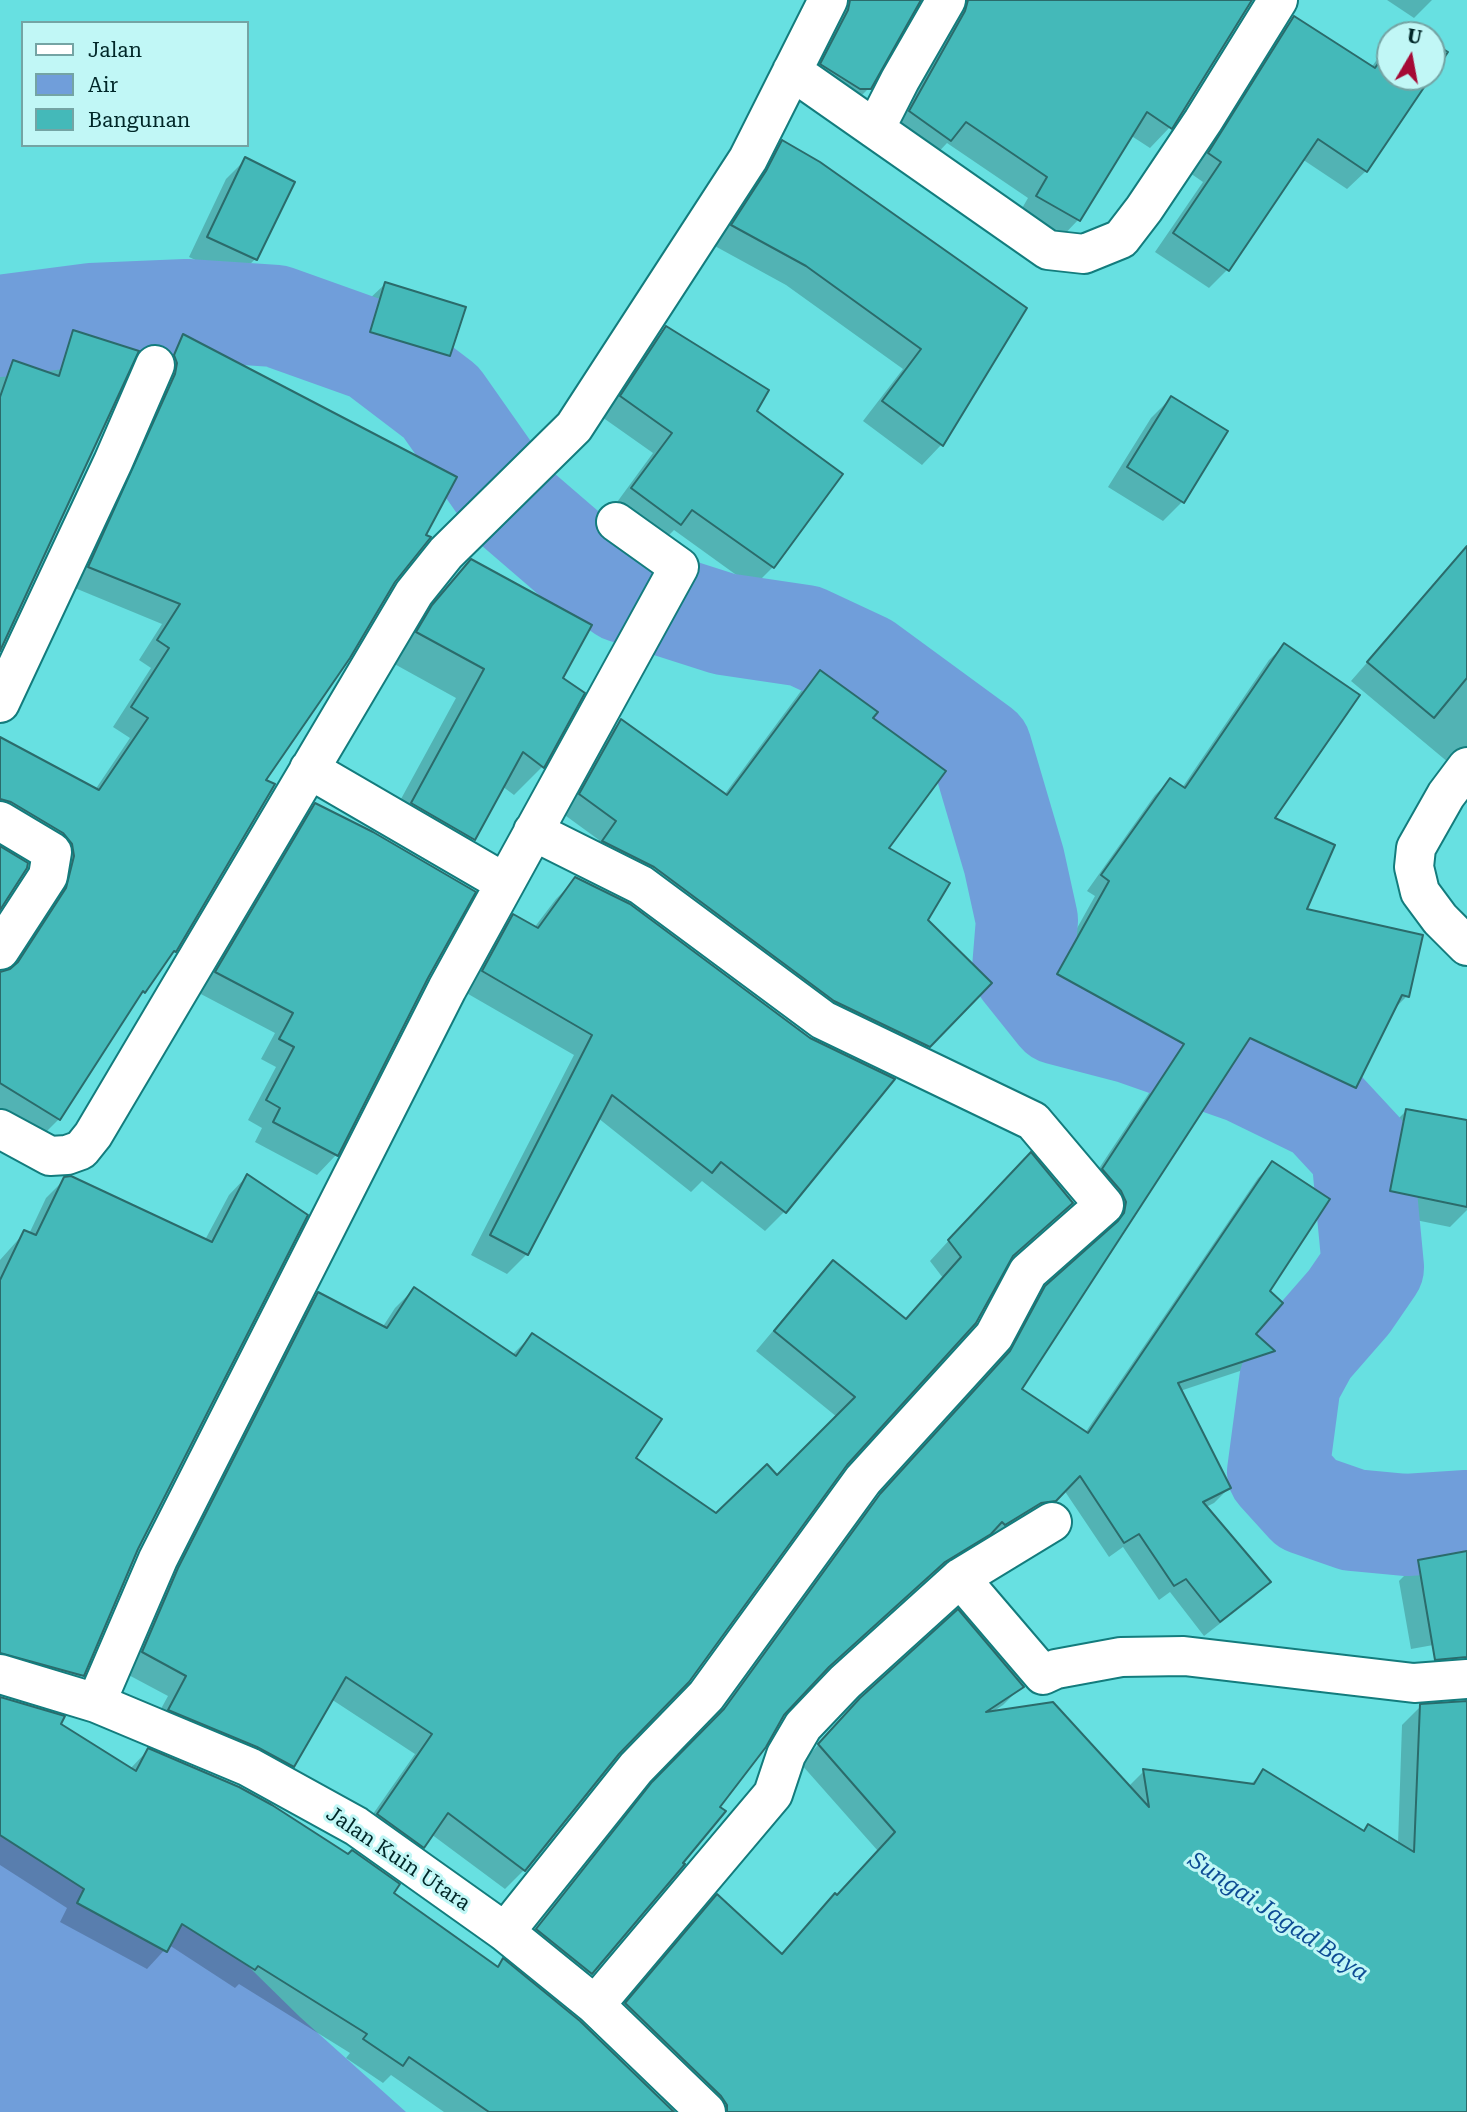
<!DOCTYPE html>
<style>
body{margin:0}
#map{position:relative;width:1467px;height:2112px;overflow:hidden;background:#67e0e1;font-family:"Roboto Serif",serif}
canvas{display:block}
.legend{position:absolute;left:21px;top:21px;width:228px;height:126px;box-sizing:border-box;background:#c1f7f6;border:2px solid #74a4a4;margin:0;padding:9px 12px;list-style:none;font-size:21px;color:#002728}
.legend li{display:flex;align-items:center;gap:14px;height:35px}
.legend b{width:35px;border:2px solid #74a4a4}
.north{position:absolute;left:1376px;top:21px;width:70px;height:70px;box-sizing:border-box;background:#c1f7f6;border:2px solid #74a4a4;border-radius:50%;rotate:10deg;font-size:19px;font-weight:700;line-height:28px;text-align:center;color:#002728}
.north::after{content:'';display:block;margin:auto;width:24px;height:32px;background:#a50a35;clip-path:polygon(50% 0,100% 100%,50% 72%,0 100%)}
</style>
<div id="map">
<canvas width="1467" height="2112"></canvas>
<ul class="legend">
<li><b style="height:9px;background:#fff"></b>Jalan</li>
<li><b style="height:19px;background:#709eda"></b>Air</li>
<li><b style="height:19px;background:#44b9b9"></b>Bangunan</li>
</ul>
<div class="north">U</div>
</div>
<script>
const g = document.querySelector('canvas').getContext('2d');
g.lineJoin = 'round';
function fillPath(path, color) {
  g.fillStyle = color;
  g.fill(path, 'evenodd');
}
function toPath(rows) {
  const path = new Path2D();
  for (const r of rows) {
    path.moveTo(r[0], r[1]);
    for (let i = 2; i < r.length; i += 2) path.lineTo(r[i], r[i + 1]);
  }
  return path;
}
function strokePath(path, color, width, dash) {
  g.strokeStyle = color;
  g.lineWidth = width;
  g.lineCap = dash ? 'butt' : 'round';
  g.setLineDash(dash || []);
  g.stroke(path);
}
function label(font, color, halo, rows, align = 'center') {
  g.font = font + ' "Roboto Serif",serif';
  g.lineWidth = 6;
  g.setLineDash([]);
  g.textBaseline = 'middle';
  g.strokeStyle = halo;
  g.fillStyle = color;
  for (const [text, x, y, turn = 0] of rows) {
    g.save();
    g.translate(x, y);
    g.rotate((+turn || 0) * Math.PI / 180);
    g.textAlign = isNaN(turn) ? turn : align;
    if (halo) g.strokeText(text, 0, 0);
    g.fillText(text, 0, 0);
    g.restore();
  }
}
const water = toPath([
 [0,1723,300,2017,406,2112,0,2112]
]);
const shadow = toPath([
 [839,0,919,0,869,88,848,109,801,85],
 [931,0,1250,0,1170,127,1150,148,1130,135,1078,220,1058,241,1017,217,1028,198,947,143,930,161,889,132],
 [1387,0,1432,0,1414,18],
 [1294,18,1371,68,1390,41,1390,77,1429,77,1366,171,1347,189,1302,159,1227,270,1209,288,1155,252,1203,182,1190,173,1275,37],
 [1405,26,1419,35,1396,35],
 [782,143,1024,309,941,445,922,465,863,421,903,369,786,285,713,245,762,162],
 [245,160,255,259,236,279,189,257,226,179],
 [385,284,449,355,429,375,352,351,365,303],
 [666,328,754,411,773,567,753,587,674,530,660,544,612,509,653,453,602,417,646,348],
 [73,332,0,647,0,376,14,362,47,374,53,351],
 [183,336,394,581,263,781,175,950,135,1000,59,1119,39,1139,0,1114,0,973,7,972,48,909,55,876,0,827,0,739,95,790,130,738,113,727,151,668,139,660,162,624,70,586,164,355],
 [1171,398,1182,502,1163,521,1108,487,1151,418],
 [471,561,561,678,542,767,514,795,502,786,473,839,445,867,383,832,456,698,389,661,404,636,443,590],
 [1446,572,1467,591,1467,773,1449,763,1351,681],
 [1284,645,1272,819,1305,910,1407,996,1392,1011,1355,1087,1340,1102,1238,1053,1019,1389,1085,1433,1258,1178,1273,1163,1268,1292,1254,1334,1273,1351,1258,1365,1180,1391,1229,1488,1214,1503,1206,1507,1269,1582,1254,1597,1204,1636,1170,1592,1159,1600,1123,1547,1109,1557,1064,1490,1039,1515,990,1539,986,1536,974,1548,928,1576,818,1676,786,1710,718,1807,681,1863,683,1864,576,1988,522,1944,638,1800,709,1726,865,1511,996,1368,1031,1303,1110,1229,1111,1217,1088,1185,1171,1060,1043,989,1095,896,1087,891,1155,795,1170,780,1182,788,1269,660],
 [820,672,871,718,887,849,926,920,990,984,910,1065,585,860,599,840,562,813,602,740,621,721,724,795,801,691],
 [315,806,426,978,336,1155,317,1175,255,1142,262,1128,248,1120,276,1067,261,1059,275,1033,197,992,295,825],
 [576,879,784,1212,765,1231,702,1181,691,1192,598,1118,527,1254,507,1274,471,1255,574,1055,463,991,494,936,514,916,534,928,556,899],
 [1406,1111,1467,1122,1467,1210,1450,1227,1371,1211,1386,1131],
 [1011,1173,1071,1203,1009,1259,524,1870,505,1889,431,1834,423,1847,404,1866,359,1834,415,1754,331,1699,292,1766,273,1785,150,1729,168,1696,123,1672,299,1314,318,1294,382,1328,395,1308,414,1289,512,1355,532,1335,634,1458,716,1515,777,1477,837,1417,756,1351,814,1282,833,1263,905,1321,943,1278,930,1261],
 [247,1176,137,1548,82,1675,64,1694,0,1675,0,1260,25,1232,29,1234,46,1198,65,1179,205,1240,229,1195],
 [1467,1478,1467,1495,1462,1494],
 [1467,1553,1467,1639,1411,1649,1399,1581,1419,1561],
 [1022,1686,1003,1705,991,1713,1128,1787,1144,1771,1249,1786,1263,1772,1363,1832,1368,1826,1398,1844,1402,1725,1421,1706,1467,1703,1467,2078,1429,2112,700,2112,608,2023,699,1915,717,1896,781,1955,817,1914,835,1895,836,1896,878,1851,801,1764,842,1718],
 [0,1699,59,1724,130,1769,148,1750,391,1893,496,1968,503,1961,672,2112,444,2112,391,2075,383,2083,346,2058,350,2053,239,1984,235,1988,169,1945,147,1969,60,1922,67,1908,0,1865]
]);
const river = toPath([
 [0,326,91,314,186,310,276,316,374,351,441,402,514,506,572,556,624,592,724,624,805,636,865,664,981,749,1014,861,1027,920,1023,969,1059,1014,1132,1033,1246,1073,1324,1111,1362,1152,1373,1267,1349,1302,1308,1349,1290,1382,1278,1472,1307,1504,1353,1520,1406,1525,1467,1521]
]);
const building = toPath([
 [850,0,921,0,871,89,860,89,820,64,848,10,850,0],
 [968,0,1252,0,1172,129,1147,112,1080,221,1036,196,1047,177,966,122,951,141,909,111,965,11,968,0],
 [1294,16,1375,68,1390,46,1390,77,1431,77,1367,172,1318,139,1229,271,1173,233,1221,162,1208,153,1294,16],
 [1432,42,1448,52,1432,76,1432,42],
 [782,140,820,162,1027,308,943,446,882,401,921,349,806,266,731,225,766,171,782,140],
 [245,157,295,182,257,260,207,237,245,157],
 [385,282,466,307,450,356,370,332,385,282],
 [666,326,769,390,757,411,843,474,774,568,692,510,681,525,631,488,672,433,620,396,666,326],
 [73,330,139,351,0,651,0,397,13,360,59,376,73,330],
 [183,334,457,477,426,535,431,537,395,582,350,658,266,780,275,784,176,952,174,951,145,993,143,991,60,1120,0,1083,0,972,10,969,18,962,66,888,74,856,72,844,63,833,11,802,0,799,0,737,99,790,148,718,131,707,169,648,157,640,180,604,88,567,175,374,177,363,174,355,183,334],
 [1171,396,1228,431,1184,503,1127,467,1171,396],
 [1467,546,1467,678,1434,718,1367,662,1467,546],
 [471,559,592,625,563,678,585,693,544,768,523,752,475,840,411,803,484,669,416,632,432,605,471,559],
 [1284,643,1360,695,1275,818,1335,845,1307,909,1423,935,1409,997,1402,995,1356,1088,1250,1038,1022,1389,1088,1433,1272,1161,1330,1199,1270,1291,1283,1303,1256,1334,1275,1351,1178,1383,1231,1488,1203,1502,1271,1582,1220,1622,1186,1579,1174,1586,1139,1534,1124,1543,1080,1476,1056,1501,1041,1503,1005,1525,1002,1522,991,1534,945,1562,829,1667,784,1715,766,1747,720,1807,726,1811,683,1863,685,1864,592,1974,536,1929,652,1782,724,1709,880,1494,1010,1351,1045,1286,1118,1221,1124,1213,1126,1202,1121,1191,1102,1169,1184,1044,1057,974,1109,881,1101,875,1170,778,1185,788,1284,643],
 [820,670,878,712,873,718,946,771,889,848,950,883,928,920,992,983,930,1047,834,1001,654,867,602,841,616,821,579,794,621,719,727,795,820,670],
 [315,803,373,832,476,892,428,978,338,1156,273,1122,280,1108,266,1100,294,1047,279,1039,293,1013,215,972,315,803],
 [0,846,28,863,27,868,0,910,0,846],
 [575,877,630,904,810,1038,895,1079,786,1213,721,1162,712,1173,612,1095,528,1255,490,1235,592,1035,482,971,513,914,538,928,575,877],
 [1406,1109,1467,1120,1467,1207,1390,1191,1406,1109],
 [1031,1152,1073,1203,1013,1256,976,1323,847,1465,689,1682,619,1754,525,1871,448,1813,424,1848,377,1814,432,1734,346,1677,294,1767,257,1747,168,1710,186,1676,142,1652,178,1568,318,1292,387,1328,414,1287,516,1356,532,1333,662,1419,636,1458,716,1513,767,1464,777,1475,855,1397,774,1331,833,1260,906,1319,961,1257,948,1240,1031,1152],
 [247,1174,308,1215,138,1549,84,1676,0,1653,0,1280,24,1230,36,1235,64,1177,71,1176,212,1242,247,1174],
 [1467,1551,1467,1657,1435,1660,1418,1560,1467,1551],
 [958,1609,1024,1687,986,1712,1053,1702,1149,1807,1143,1769,1254,1784,1263,1769,1364,1831,1368,1824,1414,1852,1420,1704,1467,1701,1467,2112,727,2112,727,2105,721,2096,625,2003,717,1894,782,1954,835,1893,837,1895,895,1832,818,1744,860,1698,958,1609],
 [0,1697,65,1716,61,1724,136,1771,148,1748,239,1787,272,1805,348,1854,352,1850,400,1884,394,1893,498,1967,503,1958,580,2021,674,2112,489,2112,409,2057,403,2066,363,2039,367,2034,258,1966,255,1970,182,1924,167,1952,77,1903,84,1889,0,1835,0,1697]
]);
const minor = toPath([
 [792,71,1048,250,1084,254,1121,239,1144,209,1203,121,1278,0],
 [875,129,900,80,946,0],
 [0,703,113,462,155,365],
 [1467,767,1446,795,1416,848,1414,867,1420,892,1440,919,1467,946],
 [309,769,505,883],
 [0,821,52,852,48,876,0,950],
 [0,1129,50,1156,67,1155,81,1150,93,1135,414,593,446,553,574,427,748,159,828,0],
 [960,1578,1052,1522],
 [0,1674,96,1703,249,1767,356,1826,505,1932,595,2005,706,2112],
 [96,1703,158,1559,447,989,679,567,616,522],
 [505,1932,636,1768,706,1696,863,1480,994,1336,1028,1272,1104,1205,1033,1121,823,1020,641,885,533,831],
 [595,2005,773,1794,786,1755,803,1726,845,1682,960,1578,1043,1675,1056,1669,1121,1657,1184,1656,1414,1683,1467,1679]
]);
const streetNames = [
 ["Jalan Kuin Utara",398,1859,34]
];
const waterNames = [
 ["Sungai Jagad Baya",1278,1917,34]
];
fillPath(water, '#709eda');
fillPath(shadow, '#0003');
strokePath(river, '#709eda', 102);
fillPath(building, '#44b9b9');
strokePath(building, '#2b6b6b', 2);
strokePath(minor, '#137c7d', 42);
strokePath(minor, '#fff', 38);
label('21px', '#002728', '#c1f7f6', streetNames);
label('italic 23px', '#0d4c94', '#c1f7f6', waterNames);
</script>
